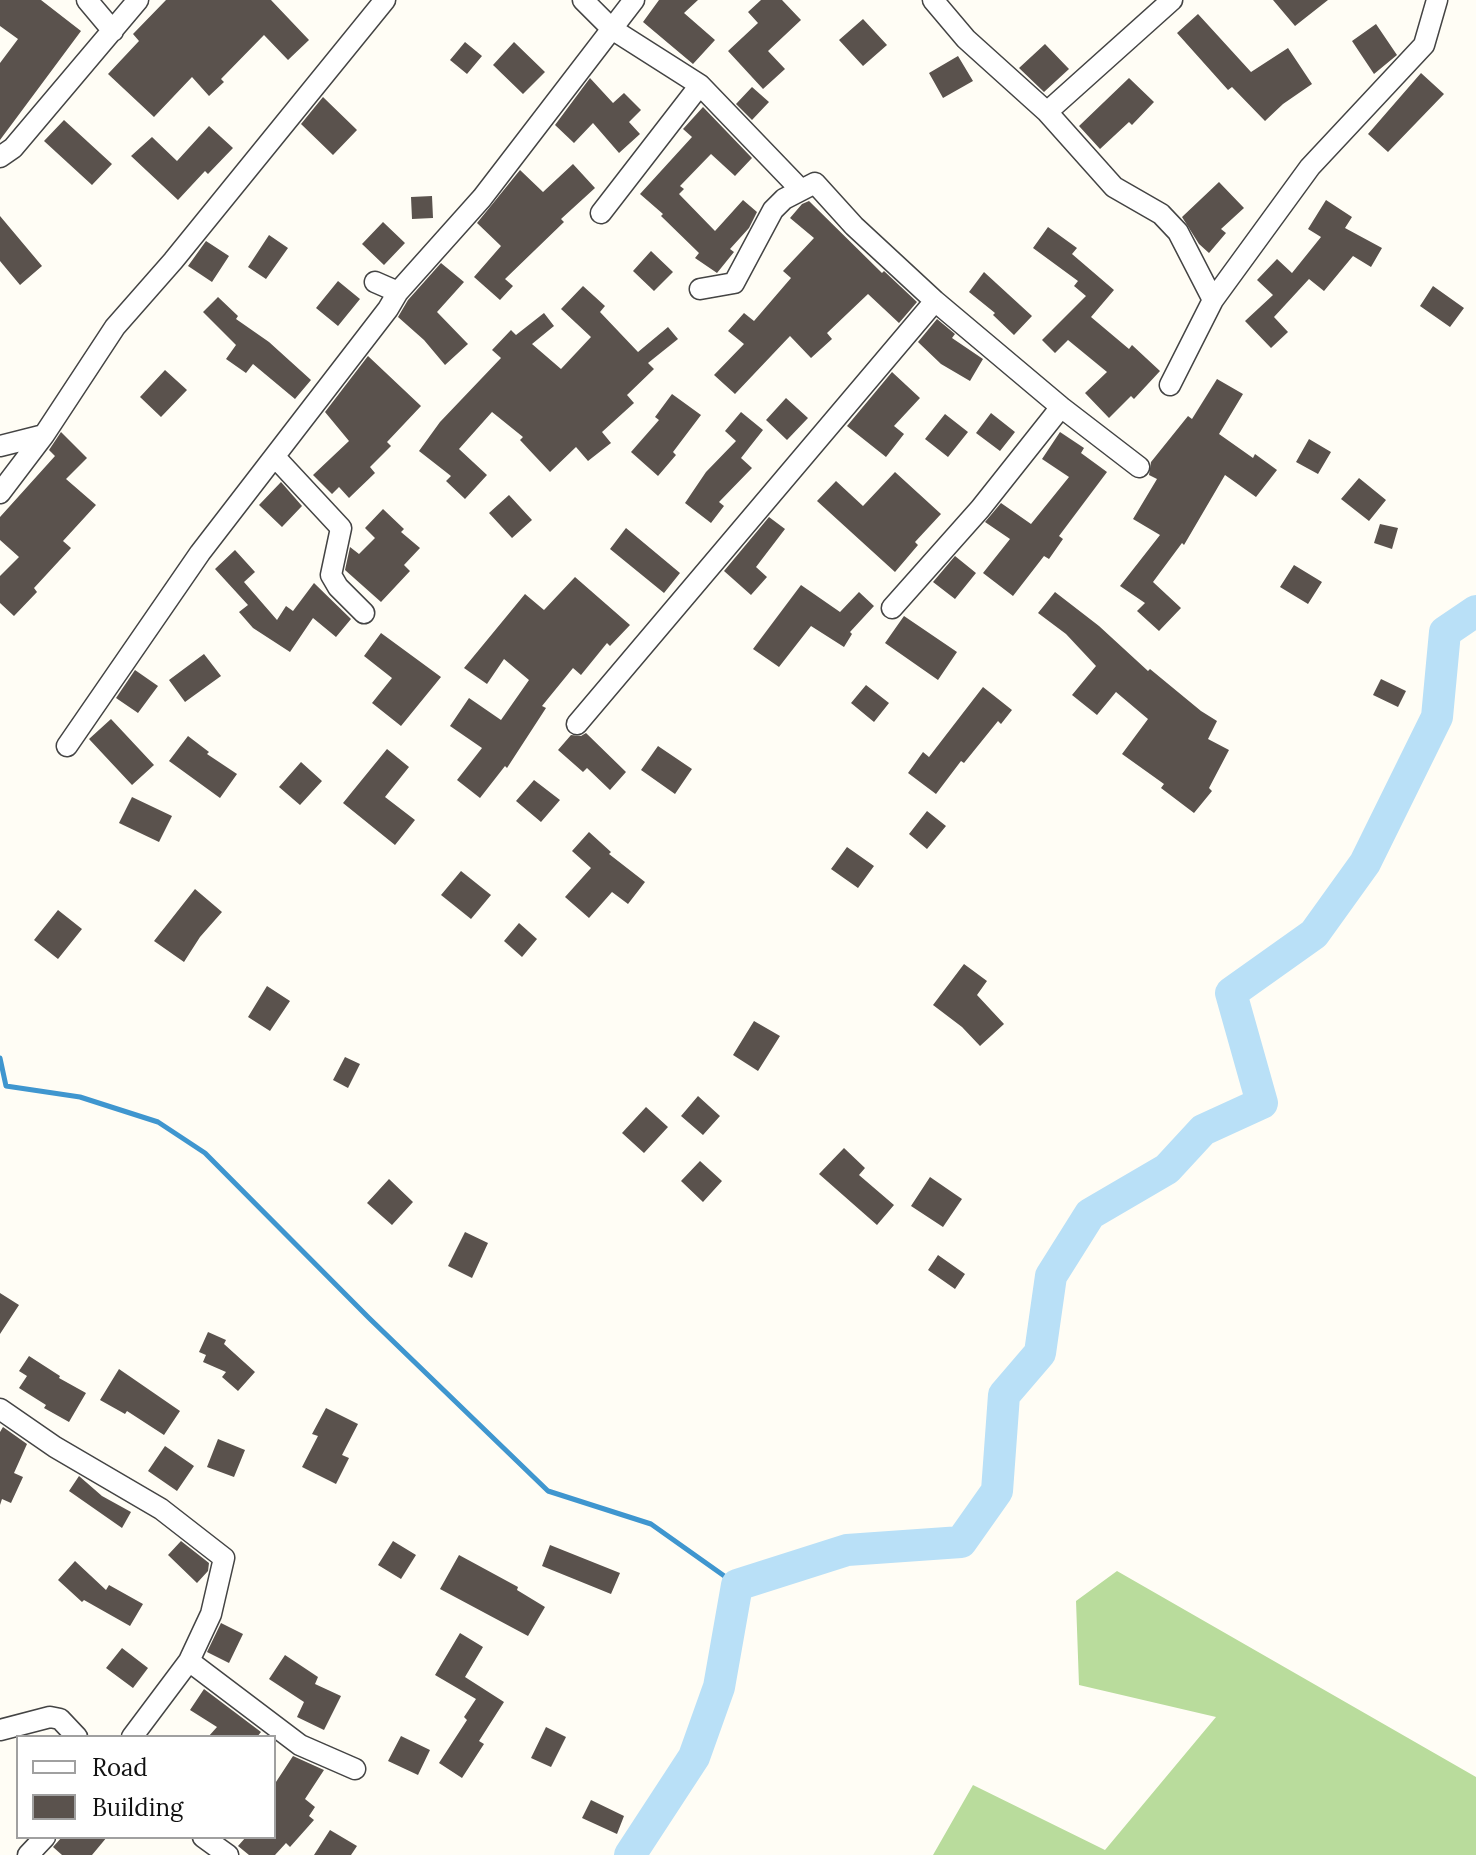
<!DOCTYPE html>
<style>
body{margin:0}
#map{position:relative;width:1476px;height:1855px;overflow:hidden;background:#fffdf5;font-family:Lora,serif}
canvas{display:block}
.legend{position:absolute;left:16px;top:1735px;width:260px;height:104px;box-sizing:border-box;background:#fff;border:2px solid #a0a0a0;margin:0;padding:10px 14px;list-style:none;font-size:24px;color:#111}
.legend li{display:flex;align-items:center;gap:16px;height:40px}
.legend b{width:40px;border:2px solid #a0a0a0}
</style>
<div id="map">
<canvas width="1476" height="1855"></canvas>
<ul class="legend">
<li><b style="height:10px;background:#fff"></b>Road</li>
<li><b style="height:22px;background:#5a524d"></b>Building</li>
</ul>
</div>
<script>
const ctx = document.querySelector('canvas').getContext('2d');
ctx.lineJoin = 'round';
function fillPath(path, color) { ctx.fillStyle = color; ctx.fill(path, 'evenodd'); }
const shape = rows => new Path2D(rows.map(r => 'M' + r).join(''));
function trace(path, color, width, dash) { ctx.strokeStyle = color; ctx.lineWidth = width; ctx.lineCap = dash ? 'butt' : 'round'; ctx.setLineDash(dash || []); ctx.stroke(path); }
fillPath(shape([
 [1117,1571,1476,1777,1476,1855,933,1855,973,1785,1105,1850,1216,1717,1079,1685,1076,1601]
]), '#b9dc9c');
trace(shape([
 [0,1058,6,1086,80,1097,158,1122,205,1153,369,1318,548,1491,651,1524,737,1585]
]), '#3f96cf', 5);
trace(shape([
 [630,1855,694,1757,719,1687,737,1585,847,1550,961,1542,997,1491,1004,1395,1040,1353,1051,1276,1090,1214,1167,1169,1203,1130,1262,1103,1231,993,1314,934,1365,863,1437,717,1445,632,1476,611]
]), '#b9e0f7', 32);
fillPath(shape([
 [0,0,41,0,81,31,0,140,0,63,18,39,0,26],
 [166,0,271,0,309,40,288,60,264,35,221,79,224,82,209,96,192,77,154,117,108,74,139,41,133,34],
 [659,0,698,0,684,13,715,40,693,64,643,22],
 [761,0,782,0,801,20,768,51,785,69,763,89,728,51,758,23,748,12],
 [1273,0,1328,0,1295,26],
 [1198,14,1251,72,1288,48,1312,84,1283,104,1265,121,1232,87,1228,90,1177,33],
 [863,19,887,45,863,66,839,40],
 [1376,24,1397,55,1374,74,1352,41],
 [465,42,482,56,467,74,450,60],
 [514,42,545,72,523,94,493,65],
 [1045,44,1069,69,1044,92,1019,68],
 [958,56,973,81,943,98,929,73],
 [1421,73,1444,94,1388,152,1368,134],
 [590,78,613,103,624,93,641,110,629,122,640,134,619,153,593,123,574,143,555,125],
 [1129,78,1154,102,1132,125,1129,122,1100,149,1079,126],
 [752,87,769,102,752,120,736,104],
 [323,97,357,130,333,155,301,124],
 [703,107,752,158,735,176,711,154,680,186,684,189,679,194,715,231,743,200,757,212,749,228,730,249,734,252,717,273,695,258,699,253,661,216,663,214,640,194,692,137,683,129],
 [64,120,112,164,92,185,44,141],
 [209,126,233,148,208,174,205,171,178,200,131,156,152,137,177,161],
 [573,164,595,188,561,219,564,222,505,279,513,286,500,300,474,277,501,246,477,223,520,170,543,192],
 [1219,182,1244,208,1221,229,1226,233,1209,253,1199,244,1182,217],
 [432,196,433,218,412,219,411,197],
 [1326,200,1352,217,1345,228,1382,248,1371,267,1353,256,1324,291,1309,279,1274,317,1288,332,1271,348,1245,321,1273,295,1257,280,1277,259,1292,273,1321,237,1308,229],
 [809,201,882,273,884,271,917,302,899,323,868,294,827,333,832,339,811,358,790,336,735,394,714,375,744,344,728,331,744,313,754,321,791,278,783,271,814,238,790,218,802,204],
 [0,216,42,266,20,285,0,261],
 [383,222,405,243,384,265,362,244],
 [1048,227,1077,248,1072,254,1114,290,1091,317,1129,349,1132,345,1160,371,1134,399,1131,396,1109,418,1085,393,1107,372,1068,340,1055,353,1042,340,1086,296,1074,286,1078,281,1033,248],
 [269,235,288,248,266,279,248,267],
 [206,241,229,256,212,282,188,266],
 [651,251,673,272,654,291,633,271],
 [441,263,464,282,437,312,468,344,445,365,424,340,398,317,408,300],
 [984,272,1032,316,1014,335,993,315,995,313,969,292],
 [338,281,360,299,338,326,316,308],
 [583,286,605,306,600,312,638,352,668,327,678,339,648,363,654,369,627,395,634,403,602,432,611,443,588,461,576,447,550,472,520,440,523,437,492,412,459,449,487,475,465,499,446,481,451,476,419,451,440,422,501,358,492,350,511,330,516,335,544,313,554,326,532,344,561,369,591,337,561,309],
 [1433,286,1464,308,1450,327,1420,306],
 [218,297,238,316,236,319,269,342,311,380,295,399,253,364,246,373,226,359,236,345,203,312],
 [937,319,955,334,952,338,983,359,970,381,941,364,918,342],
 [368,356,421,406,387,442,391,446,370,467,375,473,349,498,339,487,332,494,313,475,349,441,325,412],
 [165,370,187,390,161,417,140,397],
 [892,372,920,398,894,426,904,434,886,457,847,426],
 [1217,379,1243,394,1219,434,1253,458,1255,454,1277,470,1256,497,1225,475,1184,545,1182,543,1153,582,1181,608,1159,631,1137,611,1145,603,1120,586,1160,535,1133,519,1157,479,1149,475,1151,462,1188,416,1192,419],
 [672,394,701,415,673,452,676,455,658,476,631,452,659,420,655,417],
 [786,398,808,418,787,440,766,420],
 [741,412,763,430,741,458,752,468,719,502,724,506,711,523,685,503,706,472,736,441,725,431],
 [991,413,1015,432,1000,451,976,433],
 [945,414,968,432,948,457,925,439],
 [61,432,87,458,66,479,96,505,63,541,71,548,34,588,37,592,14,616,0,603,0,576,19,557,0,540,0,517,55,456,49,450],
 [1060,432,1084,448,1081,453,1107,472,1059,536,1063,539,1049,559,1044,556,1013,596,983,573,1010,539,985,522,1001,503,1031,524,1069,477,1042,459],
 [1309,439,1331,452,1318,474,1296,462],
 [895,472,941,514,915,542,918,545,895,572,817,501,836,481,863,506],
 [1359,478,1386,500,1369,521,1341,499],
 [281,482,302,506,282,527,259,505],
 [509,495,532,520,512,538,489,513],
 [383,509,404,529,401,532,420,548,404,565,410,571,381,602,345,570,350,547,359,554,375,538,365,528],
 [769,517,785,529,756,567,767,577,751,595,724,571],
 [1380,524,1398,528,1392,549,1374,543],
 [626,528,680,573,664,593,610,549],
 [235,550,255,572,244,582,277,620,286,606,293,611,314,583,351,619,336,637,313,618,290,652,253,628,239,612,248,605,215,569],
 [955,556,976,573,955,599,933,582],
 [1294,565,1322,582,1308,604,1280,587],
 [575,577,630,625,610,646,607,643,581,675,573,668,542,706,546,708,507,768,505,766,480,798,457,780,482,748,450,726,469,698,501,720,529,680,504,659,487,684,464,668,525,594,544,610],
 [801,585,840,612,859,592,874,606,850,632,852,634,844,647,811,626,779,667,753,649],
 [1055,592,1099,626,1148,671,1150,669,1201,711,1217,721,1208,739,1229,750,1209,788,1212,791,1194,813,1161,788,1164,784,1122,754,1148,719,1116,692,1097,715,1072,695,1096,666,1066,634,1038,613],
 [904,616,957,652,938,680,885,643],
 [381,633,441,677,401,726,372,703,392,678,364,656],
 [204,654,221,676,185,702,169,680],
 [135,670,158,686,138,713,116,698],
 [1381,679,1406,691,1398,707,1373,695],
 [866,685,889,703,874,722,851,703],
 [983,687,1012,710,1001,724,998,721,964,763,961,761,936,794,908,773,923,752,929,757],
 [111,719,154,765,132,785,89,739],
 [586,733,626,772,610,790,587,768,583,772,558,750,571,735,581,736],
 [188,736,209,752,207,754,237,774,220,798,169,761],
 [658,746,692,769,675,794,641,770],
 [387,749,409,767,385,797,415,820,395,845,343,803],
 [301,762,322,781,300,805,279,787],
 [534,780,560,800,541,822,516,801],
 [132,797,172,816,159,842,119,823],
 [927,811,946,826,927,849,909,834],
 [589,832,611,852,609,854,645,882,628,904,612,892,589,918,565,897,591,868,572,851],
 [847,847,874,866,858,888,831,869],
 [461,871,491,895,471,919,441,895],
 [195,889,222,912,200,937,184,962,154,941],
 [58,910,82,929,58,959,34,940],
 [519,923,537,939,522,957,504,941],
 [964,964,987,981,977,995,1004,1024,980,1046,962,1027,933,1005],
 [267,986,290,1001,270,1031,248,1017],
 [754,1021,780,1036,758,1071,733,1055],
 [345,1057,360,1064,348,1088,333,1080],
 [698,1096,720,1116,703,1135,681,1116],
 [646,1107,668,1127,644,1153,622,1133],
 [844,1148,865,1168,859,1175,894,1205,877,1225,819,1174],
 [700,1161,722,1181,703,1202,681,1181],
 [930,1177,962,1199,943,1227,911,1206],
 [389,1179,413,1202,392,1225,367,1203],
 [465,1232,488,1243,472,1278,448,1266],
 [938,1255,965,1274,955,1289,928,1270],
 [0,1293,19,1305,0,1334],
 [208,1332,226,1340,224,1344,255,1372,238,1391,222,1377,226,1372,203,1362,206,1355,199,1352],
 [29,1356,60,1376,59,1378,86,1393,69,1422,44,1408,46,1405,19,1388,27,1376,19,1371],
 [119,1369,180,1411,164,1435,127,1411,125,1414,100,1400],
 [326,1408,358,1424,342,1455,349,1458,336,1484,302,1467,318,1436,312,1434],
 [3,1427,27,1444,14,1473,23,1477,11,1503,2,1499,0,1505,0,1432],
 [218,1439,245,1450,234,1477,207,1467],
 [165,1446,194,1466,177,1491,148,1471],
 [79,1476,102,1496,131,1512,122,1528,69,1491],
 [181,1541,209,1563,208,1571,197,1583,168,1555],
 [393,1541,416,1555,401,1579,378,1565],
 [550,1545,620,1573,611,1594,542,1566],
 [459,1555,518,1587,517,1590,545,1607,528,1636,440,1589],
 [75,1561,106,1590,109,1585,143,1604,130,1626,84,1600,82,1602,58,1580],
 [221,1623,243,1634,229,1663,207,1652],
 [460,1633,483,1647,465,1677,504,1702,479,1741,484,1744,462,1778,439,1763,467,1720,464,1717,476,1699,435,1675],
 [122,1648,148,1668,133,1688,106,1668],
 [285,1655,318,1677,315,1684,341,1696,324,1730,297,1717,304,1702,269,1679],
 [204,1689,261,1732,257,1737,208,1737,217,1727,190,1710],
 [546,1727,566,1737,551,1767,531,1758],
 [401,1736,430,1750,418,1775,388,1761],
 [293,1756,324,1770,305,1799,315,1807,309,1816,314,1820,290,1847,286,1843,275,1855,249,1855,238,1846,246,1837,274,1837,274,1785],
 [591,1800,624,1816,617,1834,582,1818],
 [330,1830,357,1846,351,1855,314,1855],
 [62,1837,107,1837,92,1855,62,1855,53,1847]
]), '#5a524d');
const minor = shape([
 [87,0,113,31],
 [583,0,612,29,700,85,801,190],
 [933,0,966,39,1047,112,1114,187,1161,214,1178,232,1213,300],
 [1047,112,1172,0],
 [0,157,13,148,138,0],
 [601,213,700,85],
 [375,282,398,292],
 [700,289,734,283,773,210,784,199,815,183,854,226,935,301,1061,407,1139,467],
 [1170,385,1213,300,1310,167,1424,45,1437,0],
 [0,446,44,435],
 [275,457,341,528,331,575,338,587,364,613],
 [0,493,44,435,115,327,173,261,385,0],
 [892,608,980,509,1061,407],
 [577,724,935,301],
 [67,746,200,553,388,309,398,292,482,198,634,0],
 [0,1409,55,1447,161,1509,224,1558,211,1614,189,1661,132,1737],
 [189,1661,300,1745,355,1769],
 [0,1730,50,1717,60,1719,77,1737],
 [203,1837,228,1855],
 [28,1855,45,1837]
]);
trace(minor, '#444', 23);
trace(minor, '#fff', 20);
</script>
